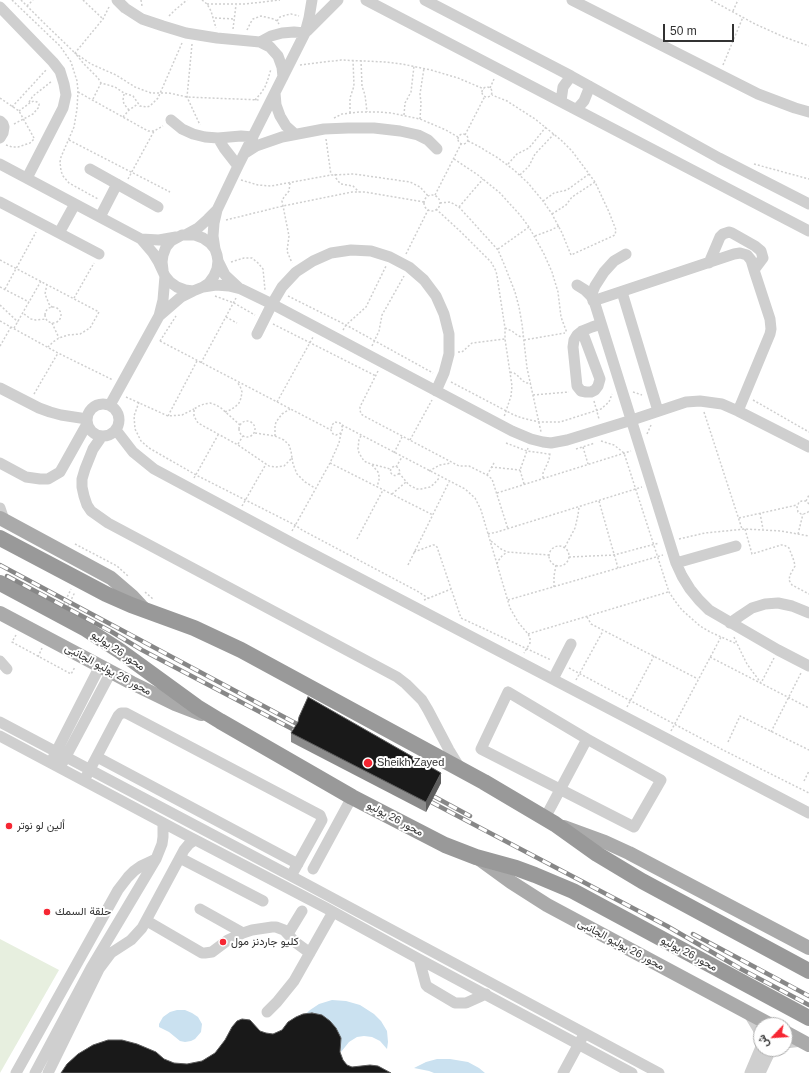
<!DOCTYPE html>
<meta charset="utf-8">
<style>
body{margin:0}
#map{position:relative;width:809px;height:1073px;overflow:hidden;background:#fff;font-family:Helvetica,Vazirmatn,sans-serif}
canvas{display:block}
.north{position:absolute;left:753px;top:1017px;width:40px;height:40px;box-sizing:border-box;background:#fff;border:1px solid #adadad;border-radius:50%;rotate:245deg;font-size:11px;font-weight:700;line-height:16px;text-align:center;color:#323232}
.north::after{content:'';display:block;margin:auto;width:14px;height:18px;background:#f62632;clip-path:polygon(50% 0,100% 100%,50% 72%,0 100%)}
.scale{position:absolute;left:663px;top:24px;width:71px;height:18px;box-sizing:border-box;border:2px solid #323232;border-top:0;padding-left:5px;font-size:12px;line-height:14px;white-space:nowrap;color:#323232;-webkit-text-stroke:3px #fff;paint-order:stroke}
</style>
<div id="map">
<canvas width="809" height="1073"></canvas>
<div class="north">ش</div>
<div class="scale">50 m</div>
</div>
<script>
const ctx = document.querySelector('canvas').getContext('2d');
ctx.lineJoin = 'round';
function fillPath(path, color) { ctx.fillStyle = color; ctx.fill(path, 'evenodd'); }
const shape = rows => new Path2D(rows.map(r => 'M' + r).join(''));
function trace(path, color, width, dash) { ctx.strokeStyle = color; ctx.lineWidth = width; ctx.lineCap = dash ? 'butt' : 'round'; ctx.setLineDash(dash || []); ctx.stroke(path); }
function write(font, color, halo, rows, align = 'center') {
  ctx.font = font + ' Helvetica,Vazirmatn,sans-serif'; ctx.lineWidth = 4; ctx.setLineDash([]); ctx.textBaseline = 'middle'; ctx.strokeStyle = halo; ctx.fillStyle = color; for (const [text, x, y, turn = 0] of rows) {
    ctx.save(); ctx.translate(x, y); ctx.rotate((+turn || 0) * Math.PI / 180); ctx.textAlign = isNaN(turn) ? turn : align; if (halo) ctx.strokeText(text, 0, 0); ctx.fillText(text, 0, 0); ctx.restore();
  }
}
fillPath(shape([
 [0,939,59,970,0,1073]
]), '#e7efdf');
fillPath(shape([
 [332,1000,346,1001,360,1005,374,1014,381,1021,387,1031,388,1042,387,1049,380,1041,372,1037,364,1036,357,1037,349,1042,341,1052,341,1048,302,1017,310,1010,319,1004],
 [177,1010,185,1010,192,1013,198,1017,202,1024,201,1032,195,1039,191,1041,185,1042,180,1041,169,1032,159,1027,159,1024,163,1017,170,1012],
 [437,1059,450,1059,468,1062,479,1068,485,1073,434,1073,429,1071,414,1068,426,1062]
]), '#cae1f0');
trace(shape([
 [12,0,60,46,71,62,77,81,78,91,77,109,74,127,61,157,60,162,61,171,63,176,69,183,98,199],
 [21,0,44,23,75,53,91,64,116,75,135,87,151,93,169,93,187,97,260,100],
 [83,0,102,18],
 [141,0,142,6],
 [202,0,207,4,211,11,216,28],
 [711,0,755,24,784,37,809,46],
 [207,4,245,4,280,0],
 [27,6,33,0],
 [109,7,103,19,75,53,84,64,98,78,101,83,115,87,124,93,133,96,140,106,147,107,150,106,158,98,182,43],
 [733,11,738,0],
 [169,16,175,10,187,0],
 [215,18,235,19],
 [277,21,280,17,286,15,291,14,299,16],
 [233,29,236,5],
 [247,30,251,22,253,19,261,16,274,19,277,21,279,24],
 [192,44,187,97,200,125],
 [361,60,362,86,365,95,367,112],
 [300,65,341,60,386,62,402,64,431,70,458,78,484,89],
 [723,65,743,17],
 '482 92a5 5 0 1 1 10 0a5 5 0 1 1-10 0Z',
 [490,88,494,79],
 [78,92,148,131,154,131,163,126],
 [124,94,123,100,124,104,129,110],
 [0,98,19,111,34,138],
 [93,99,101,83],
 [255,100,261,93,265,87,268,79,271,69],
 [29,102,33,96,52,81],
 [12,107,46,70],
 [350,113,350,98,354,86,353,60],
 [404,115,405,103,411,92,414,66],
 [123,117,129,110,138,104],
 [334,118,342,114,359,112,379,112,391,113,420,119,446,130,458,137],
 [420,119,421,103,420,94,424,68],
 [14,124,33,114,39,107,39,104,37,102,34,101,31,102,19,111],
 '458 139a5 5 0 1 1 10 0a5 5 0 1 1-10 0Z',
 [465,135,485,96],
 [326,139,331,175],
 [69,140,170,192],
 [468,141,478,146,498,158,514,170,528,183,543,201,552,214,562,233,571,255,615,235,616,230,609,212,595,182,572,151,561,140,535,119,507,101,492,95],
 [6,145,12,147,18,147,30,143,34,139],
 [454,159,478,175,500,193,520,215,529,227,544,254,552,272,558,292,561,317,567,333],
 [508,164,517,154,529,148,546,127],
 [754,164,809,179],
 [335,174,336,178,338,181,341,184,353,186,359,192],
 [520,175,529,166,535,154,554,134],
 [128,179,154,131],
 [241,180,258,185,271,186,331,175,354,174,410,182,420,187,428,196],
 [290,183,289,191,284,197,282,201,289,236,287,251,292,263],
 [435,195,461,144],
 '424 203a8 8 0 1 1 16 0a8 8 0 1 1-16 0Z',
 [543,201,554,193,567,190,589,174],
 [440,203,450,202,459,207,498,250,504,264,515,292,519,307,522,324,527,368,541,432],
 [459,207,483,179],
 [436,209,461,232,491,262,496,271,497,276,505,328,505,339,512,386,511,396,504,417],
 [552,214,566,205,572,197,595,182],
 [226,220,283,206,352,192,365,192,424,202],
 [535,236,551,230,559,226],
 [498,249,529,227],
 [406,254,428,210],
 [0,260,99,312,90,328,80,334,68,335,59,338,53,342,48,347],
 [231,262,244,258,252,258,258,263,263,269,265,290],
 [47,284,45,294,49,304,53,308],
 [0,287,29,302],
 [5,289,36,232],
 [215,296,234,303,255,315],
 [288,296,346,325,433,373],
 [74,298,94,263],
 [0,305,18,322],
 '45 315a8 8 0 1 1 16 0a8 8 0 1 1-16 0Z',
 [24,314,31,319,36,320,46,319],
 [226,317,237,323],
 [0,321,58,353,113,380],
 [52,323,59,338],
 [273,324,376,376],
 [14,328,41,281],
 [505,328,512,331,517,335,521,337,524,336],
 [343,330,346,325,366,307,386,266],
 [524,340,565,333],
 [160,341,176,316],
 [160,341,331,430,333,434,336,435,341,433,343,428,340,423,335,422,332,425,331,430],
 [0,346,11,327],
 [372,346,379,331,382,315,404,276],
 [458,352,462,352,472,343,505,339],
 [201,363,236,298],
 [378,371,360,407,360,410,361,414,364,416,459,466,469,466,487,475,492,479,508,529],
 [510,372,514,373,517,375,523,381,526,383,531,383],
 [451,382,514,415,522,418,539,422,560,422,601,409,609,402,612,394],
 [633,392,642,395],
 [34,394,58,353],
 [533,395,569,392],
 [126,397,168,416,182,415,194,409],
 [753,400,809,432],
 [594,401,599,419],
 [139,402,134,416,135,429,141,441,149,448,196,475,295,525,302,530,417,591,428,598],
 [277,402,313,337],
 [225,412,230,410,235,407,239,403,241,398,242,392,240,386,237,382],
 [704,412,742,529],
 [168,416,197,361],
 '239 429a8 8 0 1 1 16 0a8 8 0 1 1-16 0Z',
 [240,425,221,408,216,405,210,403,204,404,199,406,194,409,194,416,198,423,238,445,269,466,276,467,284,466,292,458,291,451,289,445,284,440,275,436,255,433],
 [342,425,465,489,475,498,481,510,510,608,518,622,528,634,530,638,530,643,524,653],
 [647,434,651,425],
 [275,436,275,426,276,422,282,414,290,409],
 [361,436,359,439,358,449,359,453,364,461,368,463,390,469],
 [410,440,432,400],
 [601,441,614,445,624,453,669,592,675,601,682,610,700,626,710,632,737,644],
 [506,443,527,451,549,454],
 [238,444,243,436],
 [583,447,588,464],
 [576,449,595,443],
 [394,453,402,437],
 [292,458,293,464,297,474,305,482,315,488],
 [330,463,433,515],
 [372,465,378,472,379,476,379,480,377,487],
 '390.5 471a4.5 4.5 0 1 1 9 0a4.5 4.5 0 1 1-9 0Z',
 [396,467,402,457],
 [491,467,520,470],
 [429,471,440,465,451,463],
 [399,473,409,485,417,489,421,489,430,487,434,484,440,477],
 [487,475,494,463],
 [194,478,218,435],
 [543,478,543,473,549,460,550,453],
 [524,484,520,470,528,448],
 [497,493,631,451],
 [392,494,406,482],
 [599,501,618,568],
 [806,501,809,495],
 [809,504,806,501,802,501,799,502,797,507,798,512,801,514,803,514,807,513,809,511],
 [242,506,266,464],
 [760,513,763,529],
 [739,518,797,505],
 [745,529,752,554,781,545,784,545,789,548,794,561,795,566,790,575,789,580,792,585,809,594],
 [292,531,330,463,339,443,341,433],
 [488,534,497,532,642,487],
 [798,534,803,514],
 [357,539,383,490],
 [679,539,705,533,745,529,781,531,809,536],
 [491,541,501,549,507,552,549,555],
 [75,544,117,566,128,576],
 '549 556a10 10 0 1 1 20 0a10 10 0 1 1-20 0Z',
 [565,547,575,528,578,515,579,507],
 [414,552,433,545,435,545,437,547,461,618],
 [569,557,614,555,659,543],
 [497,564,498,561,502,556,507,552],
 [408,565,449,482],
 [554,587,554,576,556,565],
 [145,592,153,599],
 [424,600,451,589],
 [508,600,663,555],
 [64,604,71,589],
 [68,606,75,592],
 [587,617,591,624,595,626,698,679],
 [461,618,551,660],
 [528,634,668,592],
 [16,635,12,642,71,674,75,667],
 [734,637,742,654,747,664,761,683,774,658],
 [38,657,42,648],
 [710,657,809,708],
 [569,668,723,750,809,793],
 [576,680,603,631],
 [627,707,654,656],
 [671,731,721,637],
 [771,732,801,673],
 [728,742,740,716,809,750],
 [804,781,809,771]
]), '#cfcfcf', 1.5, [2, 2]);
trace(shape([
 [117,0,125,8,142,19,163,26,186,33,217,38,260,42,270,47,278,56,282,67,283,77],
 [366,0,809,231],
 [425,0,571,76,719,158,809,204],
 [572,0,758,94,795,108,809,112],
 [0,7,53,62,60,71,64,84,66,95,63,108,27,178],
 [307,31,338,0],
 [260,42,271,36,282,33,294,32,305,33],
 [275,93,276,105,280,116,286,126,295,134],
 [561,101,563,87,571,76],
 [577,109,584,101,588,91,589,86],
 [171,120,182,129,193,134,205,137,218,138,241,136,253,137],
 [0,121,3,124,4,127,3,133,0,138],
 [218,138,224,148,238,166],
 [245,153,256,146,282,137,324,129,348,128,374,128,400,131,418,135,428,140,437,149],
 [0,164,141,239,153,253,158,261,165,276,170,282,177,287,185,290,193,291,203,287,209,283,214,276,217,269,218,261,217,255,215,249,210,243,203,238,195,235,182,235,171,241,166,247,163,255,162,262,163,270],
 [90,169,158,207],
 [0,202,99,254],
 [100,217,117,184],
 [59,233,75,204],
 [187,234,198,228,208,219,217,210],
 [141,239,159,240,176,237],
 [215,249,213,236,214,223,217,210,238,166,305,33,309,18,312,0],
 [218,261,225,275,239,288],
 [709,263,720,237,723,234,729,232,732,233,755,246,761,251,763,258,754,270],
 [577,285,585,290,591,296,595,304,676,563,682,576,690,589,699,600,709,610,778,650,809,666],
 [203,287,216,285,229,286,241,289,272,304,512,431,531,439,543,442,551,443,567,440,632,420,686,402,700,401,722,404,738,411,809,447],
 [622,292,658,411],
 [591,296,595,286,604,272,614,261,626,254],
 [593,301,734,254,740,253,747,255,751,260,754,270,770,319,771,329,770,334,738,411],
 [159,316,181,297,193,291],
 [582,331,600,379,598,386,595,390,591,392,586,392,581,391,577,386,573,347,574,340,577,335,582,331,592,327,601,324],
 [257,334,272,304,282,287,296,272,313,261,331,253,351,250,371,251,390,257,409,267,424,280,436,296,444,314,449,334,449,354,444,373,436,391],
 [0,388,39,408,50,412,61,415,87,419],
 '87 420a16 16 0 1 1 32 0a16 16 0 1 1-32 0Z',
 [110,405,159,316,163,300,165,276],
 [116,430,133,452,154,469,294,544,809,813],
 [102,436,93,449,85,469,82,479,82,487,84,496,87,505,91,511,108,523,397,677,406,684,422,700,428,710,449,750,460,768],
 [0,463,26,477,40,479,48,479,60,472,64,465,78,440,87,424],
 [0,508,4,520],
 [676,563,736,546],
 [730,623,740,616,752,608,765,604,778,603,792,606,809,613],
 [0,661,7,669],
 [553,679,571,644],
 [508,692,587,739,661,780,634,827,481,749,508,692],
 [0,722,308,885,659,1073],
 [0,736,186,835,326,908,419,959,632,1073],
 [97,757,298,864],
 [53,758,100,666],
 [63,762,111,672],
 [87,775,118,716,121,713,126,713,320,815,322,820,291,876],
 [545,818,587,739],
 [180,858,263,901],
 [313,869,352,797],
 [200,909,243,933],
 [147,921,202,953,205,953,212,952,228,940,243,933,252,930,272,927,276,927,284,930,295,942,310,953],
 [288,934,302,911],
 [419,959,426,985,428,987,455,1003,466,1003,486,994],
 [267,1012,277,1002,294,981,333,912],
 [749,1014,758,1029,761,1036],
 [785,1043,802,1041],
 [16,1073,118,890,128,877,134,871,141,866,156,859],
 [35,1073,91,968,156,859,162,844,163,837,163,823],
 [48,1073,99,969,111,953,131,940,142,928,184,850,189,844,195,840],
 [563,1073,582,1038],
 [750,1073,761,1047],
 [760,1073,768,1056,772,1049]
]), '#cfcfcf', 11);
trace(shape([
 [0,518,111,578,132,596,145,610],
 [0,613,132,683,175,704,201,714],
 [564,827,605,842,629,853,809,948],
 [478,858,511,882,547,905,771,1025],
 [785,1032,809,1045]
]), '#aaa', 14);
trace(shape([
 [0,538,106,594,131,605,194,628,241,650,484,782,555,824,597,854,642,881,809,971],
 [0,583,86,629,120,651,197,707,220,721,352,797,445,845,476,857,516,868,535,875,573,891,809,1018]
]), '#999', 16);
const rail = shape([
 [0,565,299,725,299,726],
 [7,576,112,632,142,650,298,732],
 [433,796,470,816],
 [431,802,667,926,741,969,809,1005],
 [693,934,809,996]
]);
trace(rail, '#878787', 4.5);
trace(rail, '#fff', 3, [9]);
fillPath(shape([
 [291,733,441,783,426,812,291,742]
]), '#8c8c8c');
fillPath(shape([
 [441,773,441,783,426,812,426,802]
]), '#5e5e5e');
const building = shape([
 [308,697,441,773,426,802,291,733,298,722,299,717,308,697],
 [312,1013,322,1015,330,1021,336,1028,341,1038,340,1052,343,1060,347,1065,352,1067,370,1065,378,1066,391,1073,61,1073,67,1064,78,1054,93,1045,108,1040,122,1040,137,1044,156,1052,164,1059,174,1063,187,1064,202,1061,215,1053,225,1040,232,1027,237,1021,242,1019,250,1020,260,1031,266,1033,273,1034,282,1030,288,1022,296,1017,303,1014,312,1013]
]);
fillPath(building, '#191919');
trace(building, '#5e5e5e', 1);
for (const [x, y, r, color] of [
 [368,763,5,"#f62632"],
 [9,826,4,"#f62632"],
 [47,912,4,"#f62632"],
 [223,942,4,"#f62632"]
]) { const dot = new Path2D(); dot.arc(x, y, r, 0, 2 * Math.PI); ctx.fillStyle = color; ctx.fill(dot); trace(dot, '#fff', 1.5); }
write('11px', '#323232', '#fff', [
 ["محور 26 يوليو",118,651,34],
 ["محور 26 يوليو الجانبى",108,670,28],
 ["محور 26 يوليو",395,819,28],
 ["محور 26 يوليو الجانبى",621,945,28],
 ["محور 26 يوليو",689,954,28]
]);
write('11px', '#323232', '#fff', [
 ["Sheikh Zayed",377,763],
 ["ألين لو نوتر",17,826],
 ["حلقة السمك",55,912],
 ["كليو جاردنز مول",231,942]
], 'left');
</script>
